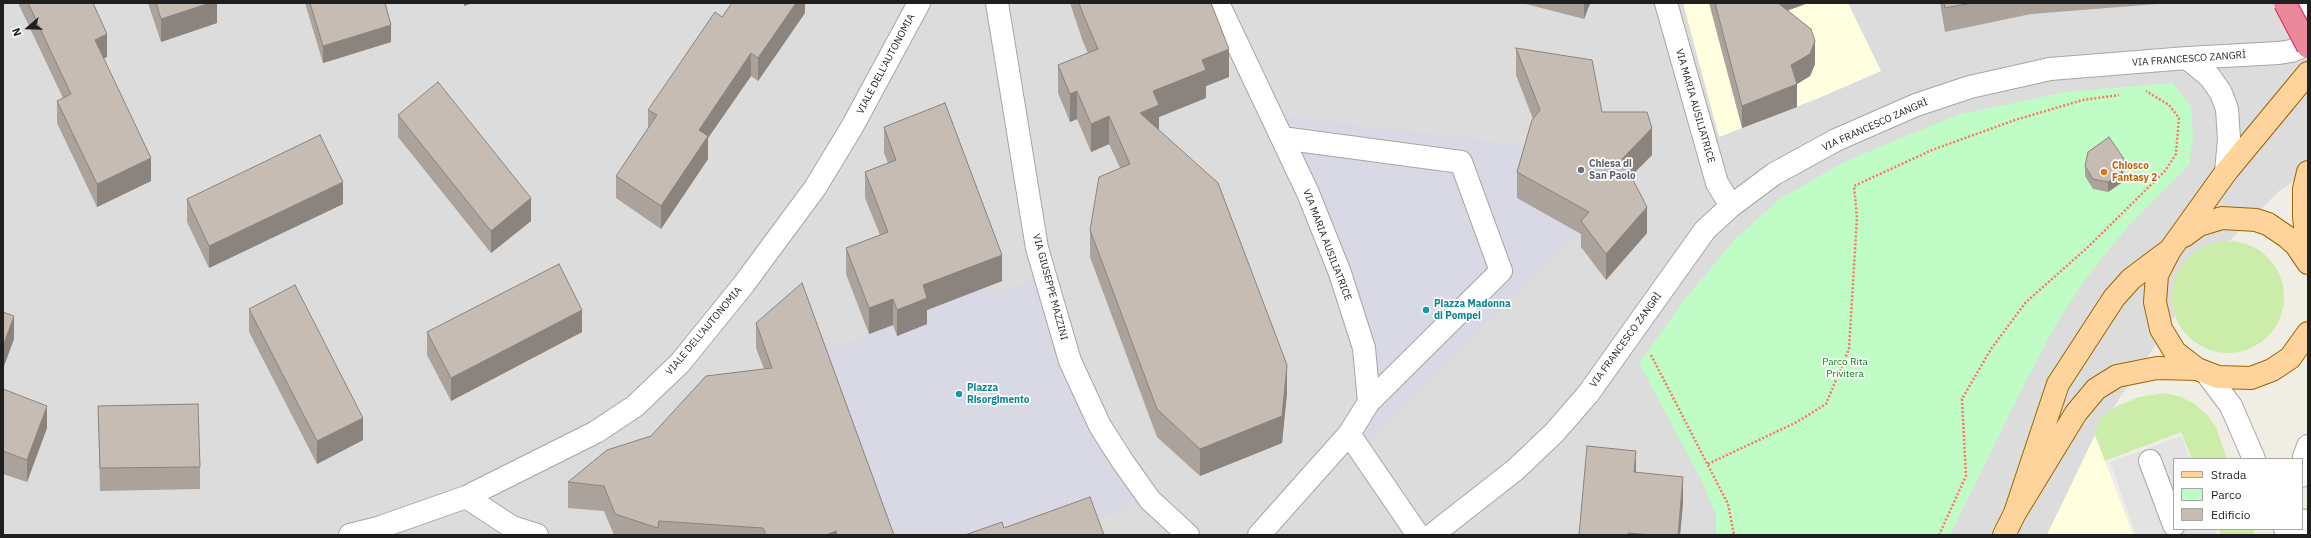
<!DOCTYPE html>
<meta charset="utf-8">
<style>
body{margin:0}
#map{position:relative;width:2311px;height:538px;overflow:hidden;background:#f0ede5;font-family:"IBM Plex Sans",sans-serif}
canvas{display:block}
.frame{position:absolute;inset:0;border:4px solid #1f1f1f;pointer-events:none}
.legend{position:absolute;left:2173px;top:458px;width:130px;height:72px;box-sizing:border-box;background:#fff;border:1px solid #a5a5a5;margin:0;padding:5px 7px;list-style:none;font-size:12px;color:#1f1f1f}
.legend li{display:flex;align-items:center;gap:8px;height:20px}
.legend b{width:20px;border:1px solid #a5a5a5}
.north{position:absolute;left:8px;top:8px;width:40px;height:40px;-webkit-text-stroke:3px #fff;paint-order:stroke;rotate:250deg;font-size:11px;font-weight:700;line-height:16px;text-align:center;color:#1f1f1f}
.north::after{content:'';display:block;margin:auto;width:14px;height:18px;background:#1f1f1f;clip-path:polygon(50% 0,100% 100%,50% 72%,0 100%)}
</style>
<div id="map">
<canvas width="2311" height="538"></canvas>
<div class="frame"></div>
<ul class="legend">
<li><b style="height:5px;background:#ffd39c"></b>Strada</li>
<li><b style="height:11px;background:#c0fcc5"></b>Parco</li>
<li><b style="height:11px;background:#c6bcb4"></b>Edificio</li>
</ul>
<div class="north">N</div>
</div>
<script>
const ctx = document.querySelector('canvas').getContext('2d');
ctx.lineJoin = 'round';
function fillPath(path, color) { ctx.fillStyle = color; ctx.fill(path, 'evenodd'); }
const shape = rows => new Path2D(rows.map(r => 'M' + r).join(''));
function trace(path, color, width, dash) { ctx.strokeStyle = color; ctx.lineWidth = width; ctx.lineCap = dash ? 'butt' : 'round'; ctx.setLineDash(dash || []); ctx.stroke(path); }
function write(font, color, halo, rows, align = 'center') {
  ctx.font = font + ' "IBM Plex Sans",sans-serif'; ctx.lineWidth = 3.5; ctx.setLineDash([]); ctx.textBaseline = 'middle'; ctx.strokeStyle = halo; ctx.fillStyle = color; for (const [text, x, y, turn = 0] of rows) {
    ctx.save(); ctx.translate(x, y); ctx.rotate((+turn || 0) * Math.PI / 180); ctx.textAlign = isNaN(turn) ? turn : align; if (halo) ctx.strokeText(text, 0, 0); ctx.fillText(text, 0, 0); ctx.restore();
  }
}
fillPath(shape([
 [3,3,2308,3,2308,172,2279,191,2233,237,2198,282,2113,408,2099,419,2095,436,2047,535,3,535]
]), '#dddcdc');
fillPath(shape([
 [1683,3,1848,3,1881,71,1819,98,1719,137],
 [2095,435,2133,535,2047,535]
]), '#ffffe0');
fillPath(shape([
 '2172 297a56 56 0 1 1 112 0a56 56 0 1 1-112 0Z',
 [2165,393,2181,397,2195,404,2208,416,2216,427,2227,459,2192,459,2181,432,2105,461,2095,435,2099,419,2113,408,2139,397],
 [2218,529,2253,529,2255,535,2221,535]
]), '#cbeda9');
fillPath(shape([
 [2172,83,2191,106,2193,138,2189,165,2129,225,2086,278,2055,326,2021,391,1950,535,1716,535,1716,515,1703,483,1639,363,1689,294,1735,239,1781,198,1846,161,1957,115,2066,92]
]), '#c0fcc5');
fillPath(shape([
 [2181,436,2190,459,2174,459,2174,529,2215,529,2217,535,2136,535,2110,462]
]), '#e3e3e3');
fillPath(shape([
 [1270,114,1532,146,1577,232,1360,451,1349,434,1369,402,1364,348],
 [1045,275,1070,361,1150,500,1054,535,884,535,818,352,893,325,896,336,920,304,950,301,993,285,996,293]
]), '#d9d9e6');
const minor = shape([
 [997,3,1037,248,1070,361,1100,426,1123,462,1150,500,1188,535],
 [1218,3,1308,193,1340,273,1364,348,1369,402,1349,434,1259,535],
 [1666,3,1717,183,1731,206],
 [2300,3,2308,6],
 [2187,58,2210,77,2221,93,2227,109,2229,139,2226,172],
 [1282,138,1461,162,1501,271,1369,402],
 [2207,374,2231,406,2254,459],
 [1349,434,1418,535],
 [2150,461,2174,525],
 [2302,476,2304,457,2308,446],
 [466,497,512,527,537,535],
 [2302,520,2306,535],
 [2285,529,2288,535],
 [350,535,378,528,466,497,596,432,635,406,680,363,744,284,815,188,852,127,919,3],
 [1432,535,1515,470,1554,433,1588,394,1705,230,1731,206,1774,174,1836,140,1916,105,1970,87,2050,69,2187,58,2279,53,2291,51,2308,44]
]);
const major = shape([
 [2308,73,2226,172,2170,250,2157,275,2155,302,2161,329,2175,352,2197,369,2218,377,2251,378,2272,370,2290,358,2308,333],
 [2308,172,2304,189,2304,217,2308,255],
 [2184,236,2199,225,2222,218,2256,220,2268,224,2287,237,2296,245,2308,263],
 [2015,513,2058,384,2114,298,2131,279,2167,252],
 [2004,535,2015,513,2076,413,2096,389,2117,376,2157,368,2197,369]
]);
trace(minor, '#a6a6a6', 24);
trace(major, '#9b6600', 24);
trace(shape([
 [1651,355,1728,504,1734,535],
 [1708,464,1797,422,1826,404,1849,349,1857,217,1854,186,1932,150,2015,120,2083,100,2119,95],
 [1939,535,1966,476,1962,399,1991,349,2026,302,2087,248,2165,171,2176,154,2179,118,2169,105,2146,91]
]), '#ff7668', 2.5, [2, 2]);
trace(minor, '#fff', 22);
trace(major, '#ffd39c', 22);
const highwayBridge = shape([
 [2285,3,2308,47]
]);
trace(highwayBridge, '#e41c62', 24, []);
trace(highwayBridge, '#eb899c', 22);
fillPath(shape([
 [18,3,93,3,107,57,103,58,151,181,97,207,57,123,57,101,63,98],
 [148,3,217,3,217,23,161,42],
 [305,3,385,3,391,42,323,63],
 [805,3,805,13,758,81,751,76,708,138,708,159,661,229,616,198,616,176,648,128,648,110,722,17],
 [1070,3,1211,3,1229,77,1206,86,1206,98,1159,117,1159,130,1287,393,1282,443,1200,476,1157,437,1090,257,1090,230,1120,168,1109,144,1091,152,1077,119,1070,122,1058,93,1058,65,1088,53,1083,42],
 [1522,3,1591,3,1589,6,1584,19],
 [1709,3,1808,3,1788,10,1815,64,1810,76,1797,84,1797,107,1742,128],
 [1940,3,2170,3,2031,14,1945,32],
 [1516,48,1602,112,1652,155,1631,176,1647,233,1606,280,1581,247,1581,234,1517,198,1517,172,1533,119,1516,75],
 [398,115,531,221,491,253,398,137],
 [884,127,1002,281,927,310,927,324,897,336,893,325,869,334,846,274,846,248,880,235,865,198,865,172,888,163,884,153],
 [2085,166,2124,168,2121,183,2108,192,2093,189,2085,176],
 [187,199,343,204,209,268,187,222],
 [249,309,363,440,317,464,249,332],
 [756,323,894,535,614,535,604,511,568,508,568,482,651,436,764,369,756,348],
 [427,332,582,332,451,401,427,355],
 [3,389,47,428,27,482,3,474],
 [98,406,200,467,200,489,100,491],
 [1636,472,1683,503,1680,535,1579,535]
]), '#aaa29b');
fillPath(shape([
 [210,3,217,3,217,23,161,42,161,19],
 [464,3,473,3,464,6],
 [796,3,805,3,805,13,758,81,758,58],
 [1584,3,1591,3,1589,6,1584,19],
 [1768,3,1808,3,1768,18],
 [391,25,391,42,323,63,323,46],
 [107,34,107,57,95,62,95,40],
 [1815,41,1815,64,1810,76,1797,84,1797,107,1742,128,1742,106,1791,65],
 [1229,49,1229,77,1206,86,1206,98,1159,117,1159,133,1140,113,1153,91,1202,60],
 [751,53,751,76,708,138,708,159,661,229,661,206,699,130],
 [1077,91,1077,119,1070,122,1070,94],
 [1109,116,1109,144,1091,152,1091,124],
 [1652,128,1652,155,1622,185,1622,159],
 [151,158,151,181,97,207,97,184],
 [2124,159,2124,168,2121,183,2108,192,2108,182],
 [343,182,343,204,209,268,209,246],
 [531,198,531,221,491,253,491,231],
 [1647,207,1647,233,1606,280,1606,254],
 [1002,255,1002,281,927,310,927,324,897,336,897,310,923,285],
 [893,299,893,325,869,334,869,308],
 [582,310,582,332,451,401,451,378],
 [14,316,14,339,3,369,3,346],
 [1287,365,1287,393,1282,443,1200,476,1200,449],
 [47,406,47,428,27,482,27,460],
 [363,418,363,440,317,464,317,441],
 [1636,451,1636,477,1634,472],
 [1683,477,1683,503,1680,535,1678,535],
 [836,531,836,535,826,535]
]), '#8b847e');
const building = shape([
 [28,3,93,3,107,34,95,40,151,158,97,184,57,101,71,94,28,3],
 [156,3,210,3,161,19,156,3],
 [310,3,385,3,391,25,323,46,310,3],
 [732,3,796,3,758,58,751,53,699,130,708,136,661,206,616,176,657,115,648,110,715,12,722,17,732,3],
 [1079,3,1211,3,1229,49,1202,60,1206,70,1153,91,1159,105,1140,113,1218,183,1287,365,1282,416,1200,449,1157,409,1090,230,1099,177,1130,164,1109,116,1091,124,1077,91,1070,94,1058,65,1098,49,1083,14,1079,3],
 [1715,3,1778,3,1811,29,1815,41,1810,54,1791,65,1797,84,1742,106,1715,3],
 [1944,3,1972,3,1945,8,1944,3],
 [1516,48,1592,60,1602,112,1647,112,1652,128,1622,159,1647,207,1606,254,1581,221,1589,212,1517,172,1532,120,1540,110,1516,48],
 [438,82,531,198,491,231,398,115,438,82],
 [945,103,1002,255,923,285,927,298,897,310,893,299,869,308,846,248,888,232,865,172,896,160,884,127,945,103],
 [320,135,343,182,209,246,187,199,320,135],
 [2109,137,2124,159,2121,174,2108,182,2093,179,2085,166,2088,152,2109,137],
 [559,264,582,310,451,378,427,332,559,264],
 [802,283,894,535,837,535,836,531,826,535,766,535,763,528,659,521,658,528,615,514,604,486,568,482,607,450,651,436,706,376,772,368,756,323,802,283],
 [295,285,363,418,317,441,249,309,295,285],
 [3,312,14,316,3,346,3,312],
 [3,389,47,406,27,460,3,451,3,389],
 [198,404,200,467,100,468,98,406,198,404],
 [1587,446,1636,451,1634,472,1683,477,1678,535,1651,535,1628,533,1628,535,1579,535,1587,446],
 [1090,497,1104,535,965,535,1002,522,1004,528,1090,497]
]);
fillPath(building, '#c6bcb4');
trace(building, '#8b847e', 1);
for (const [x, y, r, color] of [
 [1581,170,4,"#6b7280"],
 [2104,172,4,"#e8710a"],
 [1426,310,4,"#0f9aa8"],
 [959,394,4,"#0f9aa8"]
]) { const dot = new Path2D(); dot.arc(x, y, r, 0, 2 * Math.PI); ctx.fillStyle = color; ctx.fill(dot); trace(dot, '#fff', 1.5); }
write('10px', '#1f1f1f', '#fff', [
 ["VIA FRANCESCO ZANGRÌ",2189,59,-4],
 ["VIALE DELL'AUTONOMIA",886,64,-62],
 ["VIA MARIA AUSILIATRICE",1695,106,74],
 ["VIA FRANCESCO ZANGRÌ",1875,125,-24],
 ["VIA MARIA AUSILIATRICE",1327,245,69],
 ["VIA GIUSEPPE MAZZINI",1050,287,75],
 ["VIALE DELL'AUTONOMIA",704,331,-50],
 ["VIA FRANCESCO ZANGRÌ",1626,340,-54]
]);
write('bold 10px', '#5b616d', '#fff', [
 ["Chiesa di",1589,164],
 ["San Paolo",1589,176]
], 'left');
write('bold 10px', '#c56008', '#fff', [
 ["Chiosco",2112,166],
 ["Fantasy 2",2112,178]
], 'left');
write('bold 10px', '#0d838f', '#fff', [
 ["Piazza Madonna",1434,304],
 ["di Pompei",1434,316],
 ["Piazza",967,388],
 ["Risorgimento",967,400]
], 'left');
write('10px', '#068510', '#fff', [
 ["Parco Rita",1845,362],
 ["Privitera",1845,374]
]);
</script>
